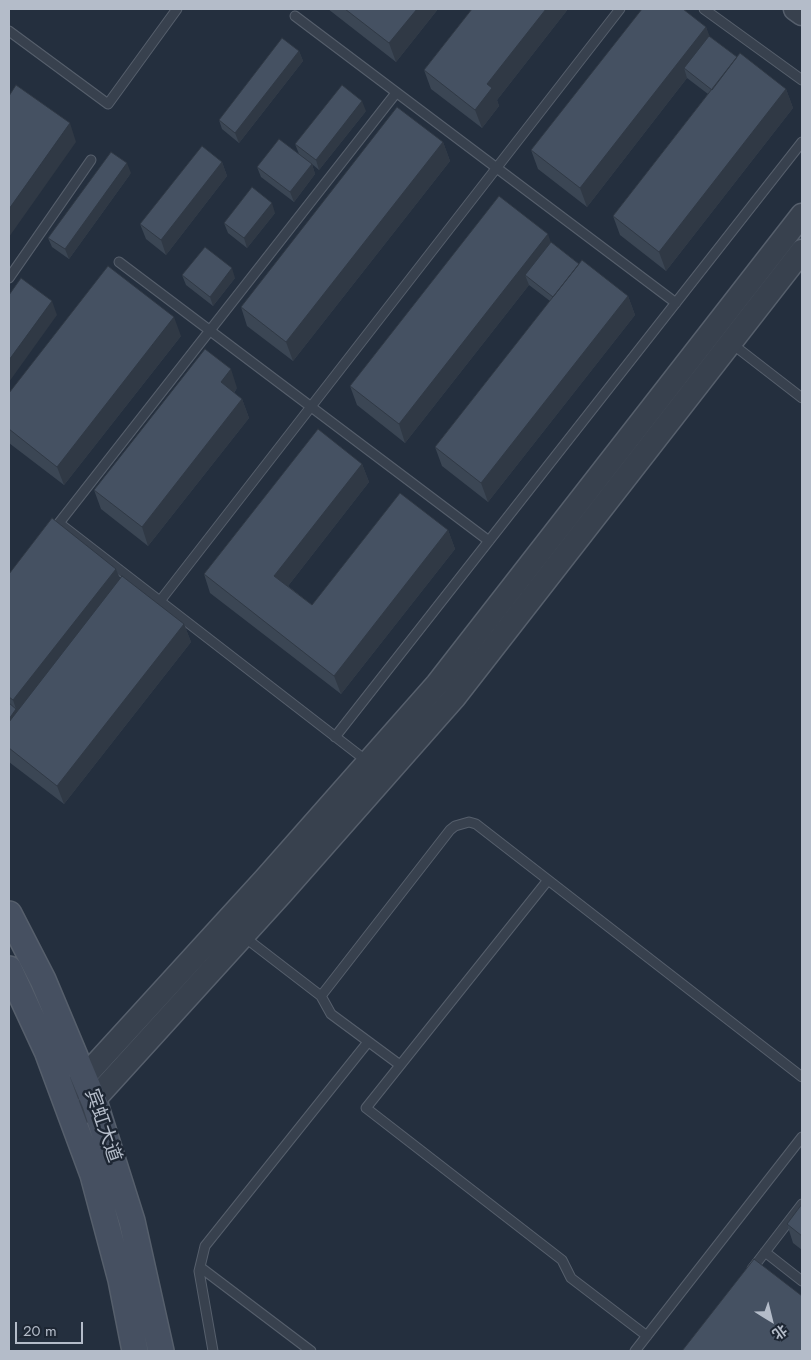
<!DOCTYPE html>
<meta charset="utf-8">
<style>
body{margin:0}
#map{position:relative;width:811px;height:1360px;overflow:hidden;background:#242f3e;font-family:Jost,"Noto Sans SC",sans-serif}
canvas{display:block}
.frame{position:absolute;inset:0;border:10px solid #b4bcc9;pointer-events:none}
.north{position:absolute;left:746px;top:1295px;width:50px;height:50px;-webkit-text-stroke:4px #1d2633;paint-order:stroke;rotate:144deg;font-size:14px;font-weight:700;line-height:20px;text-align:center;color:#b4bcc9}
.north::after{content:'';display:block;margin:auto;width:18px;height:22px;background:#b4bcc9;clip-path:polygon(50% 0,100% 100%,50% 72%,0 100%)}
.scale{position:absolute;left:15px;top:1322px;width:68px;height:22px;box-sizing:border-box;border:2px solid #b4bcc9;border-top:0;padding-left:6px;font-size:15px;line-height:18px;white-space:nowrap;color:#b4bcc9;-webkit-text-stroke:4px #1d2633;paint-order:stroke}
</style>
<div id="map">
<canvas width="811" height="1360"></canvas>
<div class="frame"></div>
<div class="north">北</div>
<div class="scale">20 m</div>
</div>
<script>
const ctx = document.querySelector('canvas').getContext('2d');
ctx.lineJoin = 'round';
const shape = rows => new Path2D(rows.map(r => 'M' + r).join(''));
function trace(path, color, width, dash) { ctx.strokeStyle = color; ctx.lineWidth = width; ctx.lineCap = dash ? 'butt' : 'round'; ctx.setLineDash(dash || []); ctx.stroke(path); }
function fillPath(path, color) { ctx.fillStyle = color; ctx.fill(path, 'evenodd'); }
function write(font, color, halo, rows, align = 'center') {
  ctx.font = font + ' Jost,"Noto Sans SC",sans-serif'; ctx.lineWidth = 5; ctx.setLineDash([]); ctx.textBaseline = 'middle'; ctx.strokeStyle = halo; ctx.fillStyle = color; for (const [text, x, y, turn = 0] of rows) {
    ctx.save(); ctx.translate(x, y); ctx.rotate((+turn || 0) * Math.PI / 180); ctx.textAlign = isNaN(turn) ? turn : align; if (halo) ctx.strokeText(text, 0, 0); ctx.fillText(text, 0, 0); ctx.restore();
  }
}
const service = shape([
 [704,9,802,80],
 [295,16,676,303],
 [9,31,108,104,177,9],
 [119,262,489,541],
 [9,278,91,160],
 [731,343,802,398],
 [160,601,620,9],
 [335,737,802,142],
 [368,762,59,523,396,93],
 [548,880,366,1108,562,1260,571,1278,647,1336],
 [243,936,321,996,331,1014,400,1065],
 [321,996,450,830,455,826,469,822,476,824,802,1077],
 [765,1252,802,1281],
 [200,1267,311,1351],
 [752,1269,802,1204],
 [213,1351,199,1271,205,1246,368,1042],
 [635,1351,802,1137]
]);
const tertiary = shape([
 [795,9,802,14],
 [65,1098,265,879,437,684,802,215],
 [82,1113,281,894,454,698,802,251]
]);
const secondary = shape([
 [9,914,43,980,95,1104,132,1221,161,1351],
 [9,969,47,1051,93,1175,121,1280,135,1351]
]);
trace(service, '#565f6c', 11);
trace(tertiary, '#565f6c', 25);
trace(secondary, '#565f6c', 28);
trace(service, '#38414e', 9);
trace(tertiary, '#38414e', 22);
trace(secondary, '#465061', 25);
fillPath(shape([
 [328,9,438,9,396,62],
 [472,9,568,9,497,100,499,106,482,128,431,89,424,70],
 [706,27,709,36,737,57,786,89,793,108,666,271,620,235,613,216,708,94,687,78,587,207,538,169,531,150],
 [299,51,303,61,239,143,222,129,219,120],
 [366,111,319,170,312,164,315,174,294,202,261,177,257,167,299,154,295,144],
 [443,142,450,161,293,361,247,326,241,307],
 [222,162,227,176,166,255,146,239,140,224],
 [131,173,69,259,52,247,48,238],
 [275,213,247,248,228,233,224,223],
 [551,242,579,264,628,296,635,315,488,502,442,466,435,447,550,301,529,285,405,443,357,405,350,386],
 [182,275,235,278,213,306,186,285],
 [181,336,64,485,9,443,9,393],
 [237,388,234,393,242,399,249,418,148,546,101,509,94,490],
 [362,464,369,482,288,586,312,605,448,530,455,549,341,694,210,593,204,574],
 [116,569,120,579,184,624,191,642,64,804,9,762,9,574],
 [802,1204,802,1250,793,1243,787,1224]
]), '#3b4654');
fillPath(shape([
 [417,9,438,9,396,62,389,43],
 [546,9,568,9,497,100,499,106,482,128,475,110,487,84],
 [706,27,713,45,684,68,687,78,587,207,580,188],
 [299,51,303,61,239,143,235,133],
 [786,89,793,108,666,271,659,252],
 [362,101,366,111,319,170,316,160],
 [70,123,76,142,9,237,9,209],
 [443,142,450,161,293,361,286,342],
 [222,162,227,176,166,255,161,240],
 [127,163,131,173,69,259,65,249],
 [312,164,315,174,294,202,290,192],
 [272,203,275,213,247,248,244,238],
 [548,234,554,252,525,275,529,285,405,443,399,424],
 [232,268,235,278,213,306,210,297],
 [628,296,635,315,488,502,481,483],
 [52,301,57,315,9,382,9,360],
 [174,317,181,336,64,485,57,467],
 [231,369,237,388,228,401,221,382],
 [242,399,249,418,148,546,142,527],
 [362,464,369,482,281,595,274,576],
 [448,530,455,549,341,694,334,676],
 [116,569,123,587,9,734,9,719,16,709,13,700],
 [184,624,191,642,64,804,57,786]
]), '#303945');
const building = shape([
 [345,9,417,9,389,43,345,9],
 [472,9,546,9,487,84,492,88,475,110,424,70,472,9],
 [642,9,683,9,706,27,580,188,531,150,642,9],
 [709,36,737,57,712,90,684,68,709,36],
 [282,38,299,51,235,133,219,120,282,38],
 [740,53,786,89,659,252,613,216,740,53],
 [16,85,70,123,9,209,9,96,16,85],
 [342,85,362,101,316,160,295,144,342,85],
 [397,107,443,142,286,342,241,307,397,107],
 [279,139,312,164,290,192,257,167,279,139],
 [202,146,222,162,161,240,140,224,202,146],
 [111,152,127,163,65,249,48,238,111,152],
 [252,187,272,203,244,238,224,223,252,187],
 [499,196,548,234,399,424,350,386,499,196],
 [551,242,579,264,553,297,525,275,551,242],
 [205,247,232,268,210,297,182,275,205,247],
 [582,260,628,296,481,483,435,447,582,260],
 [108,266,174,317,57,467,9,429,9,393,108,266],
 [21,278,52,301,9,360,9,295,21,278],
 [205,349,231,369,221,382,242,399,142,527,94,490,205,349],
 [318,429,362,464,274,576,312,605,400,493,448,530,334,676,204,574,318,429],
 [52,518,116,569,13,700,9,697,9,574,52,518],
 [122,576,184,624,57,786,9,748,9,722,122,576],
 [9,703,16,709,9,719,9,703],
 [802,1204,802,1236,787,1224,802,1204],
 [754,1259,802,1296,802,1351,682,1351,754,1259]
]);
fillPath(building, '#455162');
trace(building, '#303945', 1);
write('19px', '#b4bcc9', '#1d2633', [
 ["宾虹大道",102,1126,71]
]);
</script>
